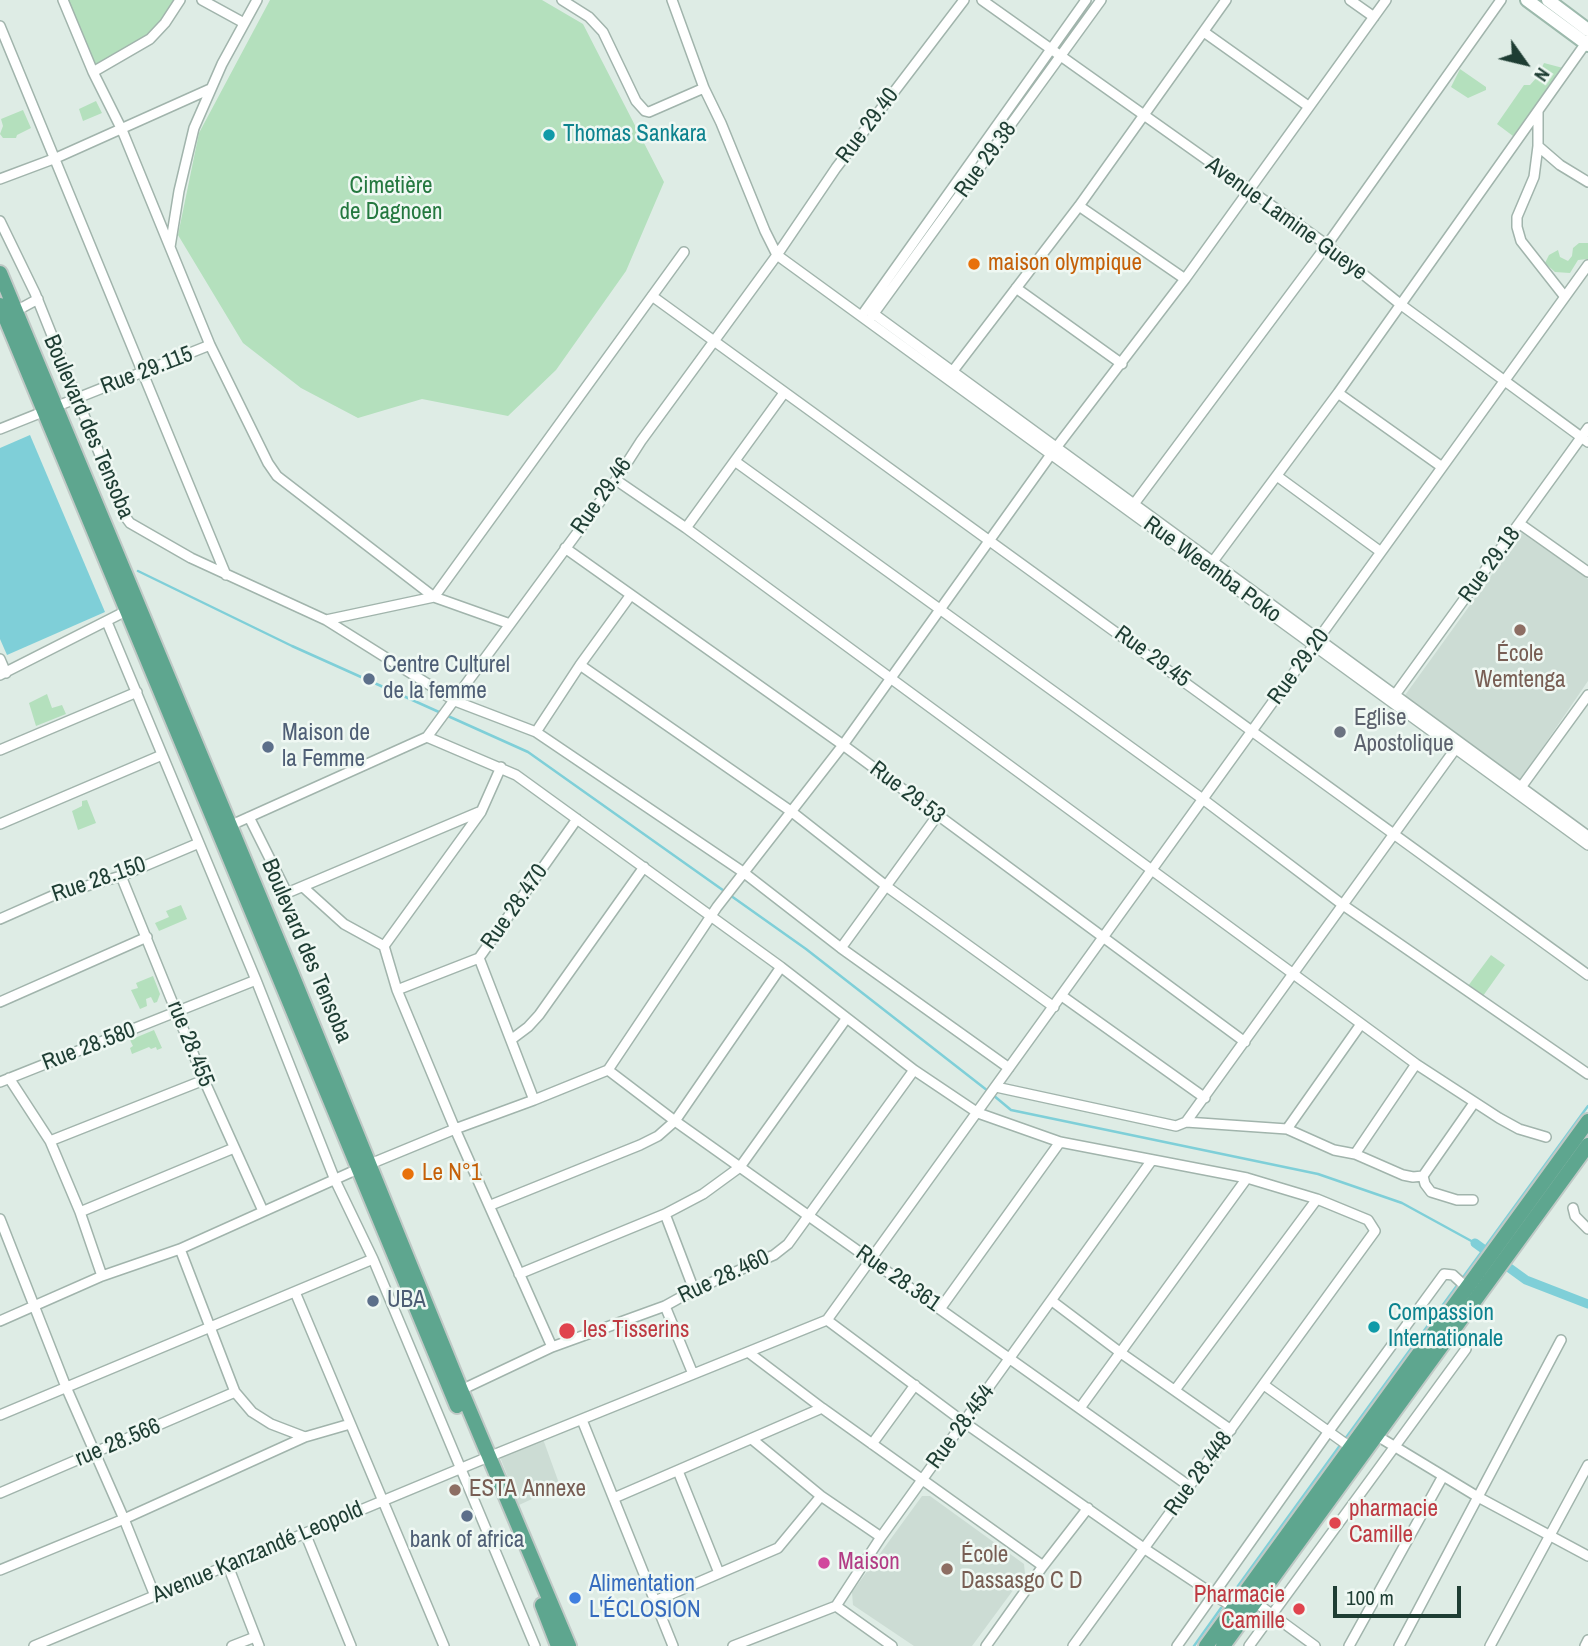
<!DOCTYPE html>
<meta charset="utf-8">
<style>
body{margin:0}
#map{position:relative;width:1588px;height:1646px;overflow:hidden;background:#deece5;font-family:"Archivo Narrow",sans-serif}
canvas{display:block}
.north{position:absolute;left:1490px;top:28px;width:70px;height:70px;-webkit-text-stroke:5px #eff8f3;paint-order:stroke;rotate:124deg;font-size:19px;font-weight:700;line-height:28px;text-align:center;color:#1e3d33}
.north::after{content:'';display:block;margin:auto;width:24px;height:32px;background:#1e3d33;clip-path:polygon(50% 0,100% 100%,50% 72%,0 100%)}
.scale{position:absolute;left:1333px;top:1586px;width:128px;height:32px;box-sizing:border-box;border:4px solid #1e3d33;border-top:0;padding-left:9px;font-size:21px;line-height:24px;white-space:nowrap;color:#1e3d33;-webkit-text-stroke:5px #eff8f3;paint-order:stroke}
</style>
<div id="map">
<canvas width="1588" height="1646"></canvas>
<div class="north">N</div>
<div class="scale">100 m</div>
</div>
<script>
const ctx = document.querySelector('canvas').getContext('2d');
ctx.lineJoin = 'round';
function fillPath(path, color) { ctx.fillStyle = color; ctx.fill(path, 'evenodd'); }
const shape = rows => new Path2D(rows.map(r => 'M' + r).join(''));
function trace(path, color, width, dash) { ctx.strokeStyle = color; ctx.lineWidth = width; ctx.lineCap = dash ? 'butt' : 'round'; ctx.setLineDash(dash || []); ctx.stroke(path); }
function write(font, color, halo, rows, align = 'center') {
  ctx.font = font + ' "Archivo Narrow",sans-serif'; ctx.lineWidth = 5; ctx.setLineDash([]); ctx.textBaseline = 'middle'; ctx.strokeStyle = halo; ctx.fillStyle = color; for (const [text, x, y, turn = 0] of rows) {
    ctx.save(); ctx.translate(x, y); ctx.rotate((+turn || 0) * Math.PI / 180); ctx.textAlign = isNaN(turn) ? turn : align; if (halo) ctx.strokeText(text, 0, 0); ctx.fillText(text, 0, 0); ctx.restore();
  }
}
fillPath(shape([
 [1522,533,1588,579,1588,681,1519,782,1403,698],
 [543,1439,560,1486,519,1505,500,1457],
 [922,1496,930,1496,1024,1564,1025,1574,972,1646,914,1646,853,1605,852,1592]
]), '#ccdcd4');
fillPath(shape([
 [66,0,176,0,154,34,94,69],
 [270,0,542,0,583,24,664,182,626,271,556,370,508,416,422,399,358,418,301,388,243,343,178,235,199,133],
 [1544,63,1563,68,1513,136,1497,124,1524,85,1530,85,1538,76],
 [1460,69,1486,87,1486,90,1468,98,1451,87],
 [96,101,102,113,83,121,79,109],
 [23,110,31,128,17,135,16,138,3,138,0,134,3,126,1,119],
 [1579,243,1588,243,1588,259,1578,260,1570,273,1555,272,1545,263,1549,255,1558,250,1560,257,1568,261,1572,256,1573,248],
 [47,694,52,708,62,705,66,714,36,726,29,703],
 [87,800,96,823,78,830,72,811,82,806,82,801],
 [181,905,187,919,159,931,155,923,169,917,166,911],
 [1491,955,1505,965,1483,996,1468,986],
 [153,976,160,994,157,1002,154,1003,151,997,146,999,147,1006,140,1009,131,990,138,988,136,983],
 [154,1030,162,1048,157,1050,156,1047,151,1049,149,1047,132,1054,130,1048,133,1046,130,1040]
]), '#b4e0bd');
fillPath(shape([
 [30,435,105,612,7,655,0,639,0,448]
]), '#7fcfd8');
trace(shape([
 [138,571,292,646,528,752,806,949,988,1091],
 [993,1095,1011,1110,1318,1174,1402,1203,1475,1243],
 [1345,1439,1588,1106],
 [1230,1597,1341,1444],
 [1194,1646,1221,1608]
]), '#7fcfd8', 2.5);
trace(shape([
 [1475,1243,1526,1280,1588,1304]
]), '#7fcfd8', 9);
const street = shape([
 [63,0,93,72,122,130,210,345,268,463,277,476,434,597,684,252],
 [202,0,244,23],
 [562,0,589,17,603,32,636,101,645,111,649,112,704,88],
 [672,0,704,88,721,123,765,231,777,255,1588,845],
 [982,0,1327,245,1400,304,1588,442],
 [1350,0,1374,17],
 [0,26,226,575],
 [1204,32,1308,106],
 [93,72,150,39,165,23,180,0],
 [1538,111,1538,146,1534,177,1517,217,1517,227,1521,241,1565,297],
 [1538,146,1560,165,1588,182],
 [0,179,56,158,210,89],
 [1079,206,1185,279],
 [0,221,35,293,124,515,130,523,191,558,326,620,455,701,536,732,743,872,841,948,1009,1068],
 [170,247,179,191,194,128,222,64,257,0],
 [1016,288,1122,364],
 [652,296,1588,975],
 [16,311,38,299],
 [874,314,1588,836],
 [862,315,1086,0],
 [872,316,1101,0],
 [949,376,1079,206,1226,0],
 [1338,393,1442,467],
 [0,429,210,345],
 [736,462,1204,800,1343,905,1588,1074],
 [1277,476,1381,552],
 [616,480,686,528,1416,1064,1499,1118,1519,1129,1546,1137],
 [1131,508,1327,245,1501,0],
 [1520,524,1588,572],
 [686,528,784,393],
 [565,548,843,745,1245,1042],
 [1211,564,1338,393,1588,40],
 [326,620,434,597,510,624],
 [107,622,256,980,335,1180,373,1259,535,1646],
 [0,659,6,673],
 [580,665,792,812,890,889,1054,1007],
 [0,675,128,610],
 [1392,699,1588,428],
 [536,732,580,665,630,596],
 [427,737,616,480,641,441,777,255,836,168,964,0],
 [0,750,137,692],
 [1519,790,1588,695],
 [249,817,287,893,479,812],
 [0,824,162,755],
 [227,827,427,737,516,775,781,967,914,1070,978,1113,1060,1142,1247,1178,1317,1199,1368,1220,1375,1231,1073,1646],
 [121,876,204,1080,263,1211],
 [303,887,344,924,384,946,481,812,501,767],
 [0,919,52,896,121,876,199,843],
 [384,946,397,990,455,1129,552,1347],
 [841,948,937,816],
 [479,958,534,1100],
 [397,990,479,958,577,819],
 [1062,996,1205,1098],
 [0,1002,147,937],
 [512,1039,528,1027,539,1015,644,867],
 [608,1070,675,1121,1189,1486],
 [9,1078,50,1141,80,1212,102,1276],
 [0,1082,256,980],
 [996,1087,1176,1126,1186,1122,1456,748],
 [1186,1122,1287,1129,1334,1150,1355,1154,1403,1175,1413,1177,1423,1176],
 [1287,1129,1361,1024],
 [50,1141,204,1080],
 [1355,1154,1416,1064],
 [1473,1200,1457,1200,1431,1192,1425,1184,1423,1176,1474,1103],
 [491,1205,640,1145,658,1136,675,1121,781,967],
 [1573,1208,1575,1216,1588,1229],
 [80,1212,234,1148],
 [665,1214,694,1290],
 [0,1219,66,1387,124,1519,155,1596],
 [180,1249,235,1392,252,1412,271,1424,305,1437],
 [519,1274,665,1214,703,1194,740,1167,846,1019],
 [295,1292,444,1646],
 [1052,1301,1121,1353,1231,1430],
 [665,1306,693,1374],
 [940,1309,1060,1142],
 [827,1320,965,1423,1145,1549,1234,1608,1237,1607],
 [0,1321,102,1276,180,1249,358,1169,455,1129,534,1100,608,1070,717,907,843,745,1052,453,1185,279,1386,0],
 [748,1352,822,1408,1043,1566,1088,1508],
 [1264,1385,1350,1447],
 [461,1390,552,1347,665,1306,694,1290,774,1255,788,1244,914,1070],
 [1175,1390,1317,1199],
 [1080,1408,1247,1178],
 [0,1415,373,1259],
 [582,1420,673,1646],
 [1374,1434,1478,1497,1588,1556],
 [753,1440,821,1496,881,1537],
 [872,1444,915,1385],
 [678,1471,719,1573],
 [0,1493,235,1392],
 [614,1498,822,1408],
 [305,1533,351,1646],
 [228,1566,259,1646],
 [0,1570,124,1519,305,1437,350,1424],
 [655,1601,778,1548,821,1496],
 [1251,1603,1255,1602,1315,1646],
 [836,1606,892,1646],
 [34,1646,481,1460,827,1320,1588,265],
 [232,1646,255,1637],
 [733,1646,836,1606,881,1537,1152,1160],
 [986,1646,1043,1566],
 [1177,1646,1329,1431,1444,1274,1453,1275,1466,1287],
 [1249,1646,1466,1349],
 [1349,1646,1443,1476],
 [1399,1646,1561,1340],
 [1490,1646,1588,1465],
 [1585,1646,1588,1640]
]);
const secondary = shape([
 [1527,0,1588,45],
 [1548,0,1588,30]
]);
const primary = shape([
 [0,273,291,972,461,1390,569,1646],
 [0,305,457,1406],
 [542,1605,558,1646],
 [1206,1646,1588,1121],
 [1223,1646,1588,1145]
]);
trace(street, '#a1b4ac', 12);
trace(secondary, '#9cb9ac', 16);
trace(primary, '#c0c9c6', 18);
trace(street, '#fff', 9);
trace(secondary, '#fff', 12);
trace(primary, '#5ea68f', 14);
for (const [x, y, r, color] of [
 [549,135,7,"#0f9aa8"],
 [974,264,7,"#e8710a"],
 [1520,630,7,"#8d6e63"],
 [369,679,7,"#5c6f8a"],
 [1340,732,7,"#6b7280"],
 [268,747,7,"#5c6f8a"],
 [408,1174,7,"#e8710a"],
 [373,1301,7,"#5c6f8a"],
 [1374,1327,7,"#0f9aa8"],
 [567,1331,9,"#e0444e"],
 [455,1490,7,"#8d6e63"],
 [467,1516,7,"#5c6f8a"],
 [1335,1523,7,"#e0444e"],
 [824,1563,7,"#d1479c"],
 [947,1569,7,"#8d6e63"],
 [575,1598,7,"#3f7fe0"],
 [1299,1609,7,"#e0444e"]
]) { const dot = new Path2D(); dot.arc(x, y, r, 0, 2 * Math.PI); ctx.fillStyle = color; ctx.fill(dot); trace(dot, '#eff8f3', 2.5); }
write('23px', '#1e3d33', '#eff8f3', [
 ["Rue 29.40",868,126,-53],
 ["Rue 29.38",986,160,-54],
 ["Avenue Lamine Gueye",1286,219,36],
 ["Rue 29.115",147,371,-21],
 ["Boulevard des Tensoba",88,427,67],
 ["Rue 29.46",602,496,-55],
 ["Rue 29.18",1490,565,-54],
 ["Rue Weemba Poko",1212,570,36],
 ["Rue 29.45",1152,657,36],
 ["Rue 29.20",1299,667,-54],
 ["Rue 29.53",907,793,37],
 ["Rue 28.150",99,880,-19],
 ["Rue 28.470",515,907,-55],
 ["Boulevard des Tensoba",306,951,67],
 ["rue 28.455",190,1044,68],
 ["Rue 28.580",89,1047,-21],
 ["Rue 28.460",724,1277,-25],
 ["Rue 28.361",898,1279,35],
 ["Rue 28.454",961,1427,-54],
 ["rue 28.566",118,1443,-23],
 ["Rue 28.448",1199,1474,-54],
 ["Avenue Kanzandé Leopold",258,1553,-23]
]);
write('23px', '#0d838f', '#eff8f3', [
 ["Thomas Sankara",563,135],
 ["Compassion",1388,1314],
 ["Internationale",1388,1340]
], 'left');
write('23px', '#24783f', '#eff8f3', [
 ["Cimetière",391,187],
 ["de Dagnoen",391,213]
]);
write('23px', '#c56008', '#eff8f3', [
 ["maison olympique",988,264],
 ["Le N°1",422,1174]
], 'left');
write('23px', '#785e54', '#eff8f3', [
 ["École",1520,655,"center"],
 ["Wemtenga",1520,681,"center"],
 ["ESTA Annexe",469,1490],
 ["École",961,1556],
 ["Dassasgo C D",961,1582]
], 'left');
write('23px', '#4e5e75', '#eff8f3', [
 ["Centre Culturel",383,666],
 ["de la femme",383,692],
 ["Maison de",282,734],
 ["la Femme",282,760],
 ["UBA",387,1301],
 ["bank of africa",467,1541,"center"]
], 'left');
write('23px', '#5b616d', '#eff8f3', [
 ["Eglise",1354,719],
 ["Apostolique",1354,745]
], 'left');
write('23px', '#be3a42', '#eff8f3', [
 ["les Tisserins",583,1331],
 ["pharmacie",1349,1510],
 ["Camille",1349,1536],
 ["Pharmacie",1285,1596,"right"],
 ["Camille",1285,1622,"right"]
], 'left');
write('23px', '#b23c85', '#eff8f3', [
 ["Maison",838,1563]
], 'left');
write('23px', '#366cbe', '#eff8f3', [
 ["Alimentation",589,1585],
 ["L'ÉCLOSION",589,1611]
], 'left');
</script>
